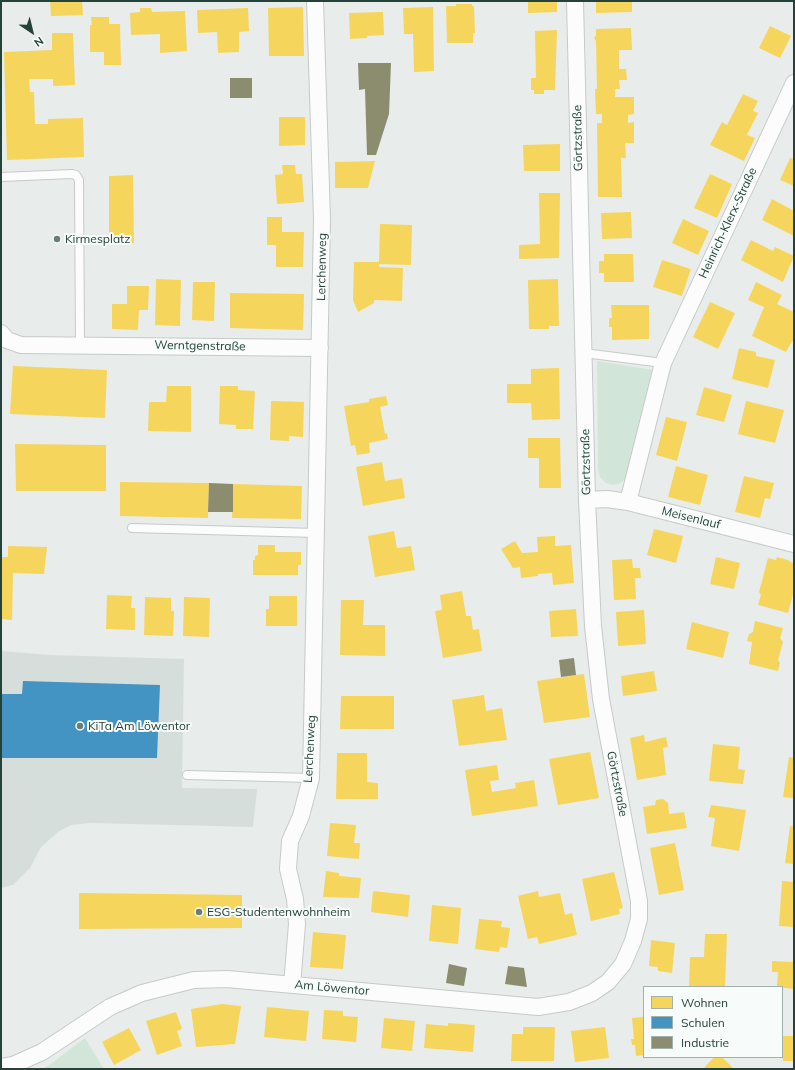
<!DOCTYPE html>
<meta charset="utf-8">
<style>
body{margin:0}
#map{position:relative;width:795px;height:1070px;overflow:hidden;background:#e8edeb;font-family:Mulish,sans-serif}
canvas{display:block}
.frame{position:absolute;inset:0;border:2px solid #24423a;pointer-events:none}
.legend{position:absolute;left:643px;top:986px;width:140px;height:72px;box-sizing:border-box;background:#f7fbf9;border:1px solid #a3b1ad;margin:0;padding:5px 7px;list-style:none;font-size:12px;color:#24423a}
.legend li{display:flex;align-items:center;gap:8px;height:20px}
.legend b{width:20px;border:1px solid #a3b1ad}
.north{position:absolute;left:12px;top:12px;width:40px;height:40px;-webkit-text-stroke:3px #f7fbf9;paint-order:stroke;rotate:145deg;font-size:11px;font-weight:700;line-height:16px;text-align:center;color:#24423a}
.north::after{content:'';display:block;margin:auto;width:14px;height:18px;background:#24423a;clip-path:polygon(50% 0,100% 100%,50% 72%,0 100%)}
</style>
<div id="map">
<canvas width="795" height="1070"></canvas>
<div class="frame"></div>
<ul class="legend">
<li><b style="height:11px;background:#f6d55c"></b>Wohnen</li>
<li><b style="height:11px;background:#4393c3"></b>Schulen</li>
<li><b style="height:11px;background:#8c8c6e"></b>Industrie</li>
</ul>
<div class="north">N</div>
</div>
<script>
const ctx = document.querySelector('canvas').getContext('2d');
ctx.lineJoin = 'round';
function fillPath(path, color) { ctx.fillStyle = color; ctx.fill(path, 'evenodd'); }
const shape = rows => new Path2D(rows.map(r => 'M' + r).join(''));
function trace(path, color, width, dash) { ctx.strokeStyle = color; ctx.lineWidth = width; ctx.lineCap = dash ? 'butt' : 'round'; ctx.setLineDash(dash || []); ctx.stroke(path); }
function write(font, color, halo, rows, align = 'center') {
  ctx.font = font + ' Mulish,sans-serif'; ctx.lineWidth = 4; ctx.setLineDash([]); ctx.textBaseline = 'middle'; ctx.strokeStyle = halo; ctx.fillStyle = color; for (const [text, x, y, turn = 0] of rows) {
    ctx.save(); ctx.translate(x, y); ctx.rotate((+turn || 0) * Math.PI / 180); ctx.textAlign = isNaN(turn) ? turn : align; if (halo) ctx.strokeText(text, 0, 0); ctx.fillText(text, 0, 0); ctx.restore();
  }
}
fillPath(shape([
 [1,651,51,655,184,659,182,788,257,789,253,827,91,823,71,825,58,832,41,847,30,868,13,885,1,888]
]), '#d6dedb');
fillPath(shape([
 [597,361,654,370,628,472,624,480,619,484,612,485,606,483,600,477,598,469],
 [85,1038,104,1069,41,1069,48,1066]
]), '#d1e6d8');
fillPath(shape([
 [50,1,82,1,83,15,51,16],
 [528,1,557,1,557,12,528,13],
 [596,1,632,1,632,12,596,13],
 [456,4,472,4,472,6,474,6,475,33,473,33,473,43,447,43,446,6,456,6],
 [303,7,304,56,269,56,268,8],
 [433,7,434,71,414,72,413,34,404,34,403,8],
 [140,8,151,8,152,12,185,11,187,51,160,53,160,34,131,35,130,13,140,12],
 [248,8,249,31,239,32,239,52,218,53,217,32,198,33,197,10],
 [383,12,384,35,367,36,367,38,350,39,349,13],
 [91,17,109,17,109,24,120,24,121,65,104,65,104,52,90,52,90,25,92,25],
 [770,26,791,36,780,58,759,48],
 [631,28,632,50,619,50,619,69,626,69,627,80,619,80,620,89,615,89,615,97,634,97,634,114,628,115,628,123,634,122,634,143,625,143,626,158,621,158,622,197,598,197,597,123,602,123,602,114,596,114,595,89,597,89,596,41,594,38,596,35,596,29],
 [557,30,555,90,544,90,544,94,534,94,534,90,531,90,531,78,536,78,535,31],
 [52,33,73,33,75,85,53,86,53,79,29,79,30,92,34,92,35,124,48,124,48,119,83,118,84,157,7,160,4,52,52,50],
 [743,94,758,101,753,111,758,113,747,135,755,138,744,161,710,145,722,122,727,125],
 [279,117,305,117,305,145,279,146],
 [560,144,560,171,524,171,523,145],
 [790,158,794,159,794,186,780,180],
 [375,161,368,188,335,188,335,162],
 [282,165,295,165,296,174,302,174,304,202,277,204,275,175,283,174],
 [710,174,732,184,717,218,694,208],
 [133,175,134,243,109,243,109,176],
 [539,193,560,193,559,258,519,259,519,245,540,244],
 [772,199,794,211,794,236,762,220],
 [631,212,632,238,602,239,601,213],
 [267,217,282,217,282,232,304,232,303,267,276,267,276,245,267,245],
 [683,219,709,231,698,255,672,243],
 [380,224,412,225,411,265,379,264,379,267,403,268,402,301,374,300,374,303,358,312,353,300,354,262,379,262],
 [751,240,773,251,775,247,794,256,783,282,741,260],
 [604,254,633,254,634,282,604,282,604,273,599,273,599,261,604,261],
 [662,260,691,269,682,296,653,287],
 [156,279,181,280,180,326,155,325],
 [558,279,559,326,549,326,549,329,529,329,528,280],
 [193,282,215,282,214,321,192,320],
 [756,282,782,295,777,304,794,312,794,342,792,341,786,352,752,336,764,307,748,300],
 [127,286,149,286,148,310,139,310,138,330,112,329,112,304,127,304],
 [230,293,304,294,303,330,230,328],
 [710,302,735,313,718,349,693,337],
 [611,305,649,305,649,339,612,340,612,327,609,327,609,318,612,318],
 [739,348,756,352,756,356,775,360,768,388,732,379],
 [13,366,107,370,105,418,10,414],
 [559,368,560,419,532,420,531,403,507,403,507,384,531,384,531,369],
 [167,386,191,386,191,432,148,431,149,402,166,402],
 [220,386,238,386,238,390,255,391,253,429,236,429,236,425,219,424],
 [704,387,732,395,724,422,696,415],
 [386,396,388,405,380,407,385,434,387,433,388,439,369,443,370,453,357,455,355,445,351,446,344,406,369,402,369,399],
 [271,401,304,402,303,437,289,436,289,441,270,440],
 [746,401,784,410,775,443,738,434],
 [666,417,687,422,677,461,656,455],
 [528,438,560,438,561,488,539,488,539,458,528,458],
 [15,444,106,445,106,491,16,491],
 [382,462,385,481,402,478,405,498,363,506,356,467],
 [676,466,708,475,700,505,668,497],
 [744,476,774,483,770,499,765,498,760,518,735,512],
 [120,482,209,483,208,518,120,516],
 [233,484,302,486,301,519,232,518],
 [654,529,683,536,676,563,647,555],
 [394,531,397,548,411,546,415,570,375,577,368,536],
 [555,536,555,546,571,545,574,583,553,585,552,573,538,574,538,576,521,578,520,567,513,568,501,549,515,541,522,553,538,552,537,537],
 [258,545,275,545,275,552,301,552,301,565,298,565,298,575,253,575,253,560,255,560,255,556,258,555],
 [8,546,47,547,44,574,13,573,12,620,1,619,1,557,8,557],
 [716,557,740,563,734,589,710,584],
 [777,557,788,560,794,564,794,591,788,613,758,605,761,595,759,592,768,558,776,560],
 [632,559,633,568,640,568,641,578,635,578,636,599,614,600,612,560],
 [462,591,466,616,471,616,473,630,479,629,482,651,443,658,435,611,442,610,440,595],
 [107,595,132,596,131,608,135,608,135,630,106,629],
 [269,596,297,596,297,626,266,626,266,609,269,609],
 [145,597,171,598,171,611,174,611,173,636,144,635],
 [184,597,210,598,209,637,183,636],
 [341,600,364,600,363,625,385,625,385,656,340,655],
 [576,609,578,636,551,637,549,611],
 [644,610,646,644,618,646,616,612],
 [755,621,783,628,780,638,783,642,778,660,780,663,778,671,749,664,752,642,747,641,749,634,753,632],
 [692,622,729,632,723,658,686,649],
 [654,671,657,691,623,696,621,676],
 [584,674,590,717,544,723,537,681],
 [484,695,486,711,502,708,507,740,459,746,452,700],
 [341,696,394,696,394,729,340,729],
 [644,735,645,742,666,737,668,747,663,748,666,775,637,780,630,738],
 [713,744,740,747,738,769,745,770,743,784,709,781],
 [590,752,599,798,558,805,549,759],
 [337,753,367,753,367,782,378,783,378,799,336,799],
 [789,757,794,758,794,798,783,797],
 [497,765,499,780,490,781,492,792,516,788,515,783,534,780,538,806,472,816,465,770],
 [663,799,668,803,669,814,684,812,687,828,647,834,643,807,655,805,656,800],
 [711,805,746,810,739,851,711,846,715,818,708,817],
 [330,823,356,825,354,843,360,843,359,859,327,856],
 [790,826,794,827,794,864,785,863],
 [675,843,684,890,659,895,650,848],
 [326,871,339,873,339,876,361,878,359,898,323,897],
 [614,872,623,908,619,909,620,914,591,921,582,879],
 [782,881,794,882,794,927,779,926],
 [373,891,410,895,408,917,371,912],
 [538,891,539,897,560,893,565,915,572,913,577,935,539,944,537,937,528,939,518,896],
 [79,893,242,895,242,928,79,929],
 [432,905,461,908,458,944,429,941],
 [479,919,502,921,501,927,510,928,507,948,500,947,499,952,475,949],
 [313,932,346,935,343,969,310,967],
 [705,934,727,934,725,987,689,987,690,957,704,957],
 [651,940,675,943,672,973,658,971,658,967,649,966],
 [772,961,794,962,794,989,777,987,778,972,772,972],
 [222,1004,241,1006,235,1044,196,1047,191,1009],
 [267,1007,309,1011,306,1041,264,1037],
 [324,1010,343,1011,343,1016,358,1017,356,1042,322,1039],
 [176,1012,182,1029,177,1031,182,1046,157,1055,146,1021],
 [644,1017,644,1055,636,1056,635,1045,632,1045,631,1039,634,1039,632,1018],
 [384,1018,415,1021,412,1051,381,1048],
 [448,1023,475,1025,473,1052,424,1048,426,1024,448,1026],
 [523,1027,555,1027,554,1061,511,1061,512,1034,523,1034],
 [605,1027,609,1058,575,1062,571,1031],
 [129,1028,141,1050,114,1065,102,1042],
 [782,1036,794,1036,794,1061,783,1061],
 [714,1057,722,1057,734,1069,703,1069]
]), '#f6d55c');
fillPath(shape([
 [23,681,160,685,157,758,1,758,1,694,22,694]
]), '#4393c3');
fillPath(shape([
 [358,63,391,63,389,114,376,155,367,155,365,89,359,90],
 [230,78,252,78,252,98,230,98],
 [209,483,233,484,233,512,208,512],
 [574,658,576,675,561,677,559,660],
 [449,964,467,968,464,986,446,983],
 [508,966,524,968,527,987,505,984]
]), '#8c8c6e');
const service = shape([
 [1,177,72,174,76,175,79,180,80,345],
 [584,353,663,363],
 [132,528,316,533],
 [187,775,311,778]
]);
const minor = shape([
 [1,333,7,340,21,345,320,348],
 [587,500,607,499,628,502,794,544],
 [628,502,663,363,794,83],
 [292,985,297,924,295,899,288,869,290,841,301,816,311,778,322,219,315,1],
 [1,1067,13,1065,42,1052,110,1007,142,993,194,980,227,979,538,1007,569,1002,592,993,608,982,623,964,633,941,639,919,639,901,601,699,593,626,587,500,575,1]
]);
trace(service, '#c5cac8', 10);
trace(minor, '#c5cac8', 18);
trace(service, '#fcfcfc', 8);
trace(minor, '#fcfcfc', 16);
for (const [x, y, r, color] of [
 [57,239,4,"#697e78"],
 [80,726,4,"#697e78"],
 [199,912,4,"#697e78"]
]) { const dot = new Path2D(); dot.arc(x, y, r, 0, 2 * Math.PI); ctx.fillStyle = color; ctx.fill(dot); trace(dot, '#f7fbf9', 1.5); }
write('12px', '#24423a', '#f7fbf9', [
 ["Görtzstraße",578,138,-91],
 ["Heinrich-Klerx-Straße",728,223,-65],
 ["Lerchenweg",322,267,-89],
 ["Werntgenstraße",200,346,1],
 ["Görtzstraße",586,462,-91],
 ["Meisenlauf",691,518,14],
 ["Lerchenweg",310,749,-87],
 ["Görtzstraße",617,784,79],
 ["Am Löwentor",332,988,5]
]);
write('12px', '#24423a', '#f7fbf9', [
 ["Kirmesplatz",65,239],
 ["KiTa Am Löwentor",88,726],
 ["ESG-Studentenwohnheim",207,912]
], 'left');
</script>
